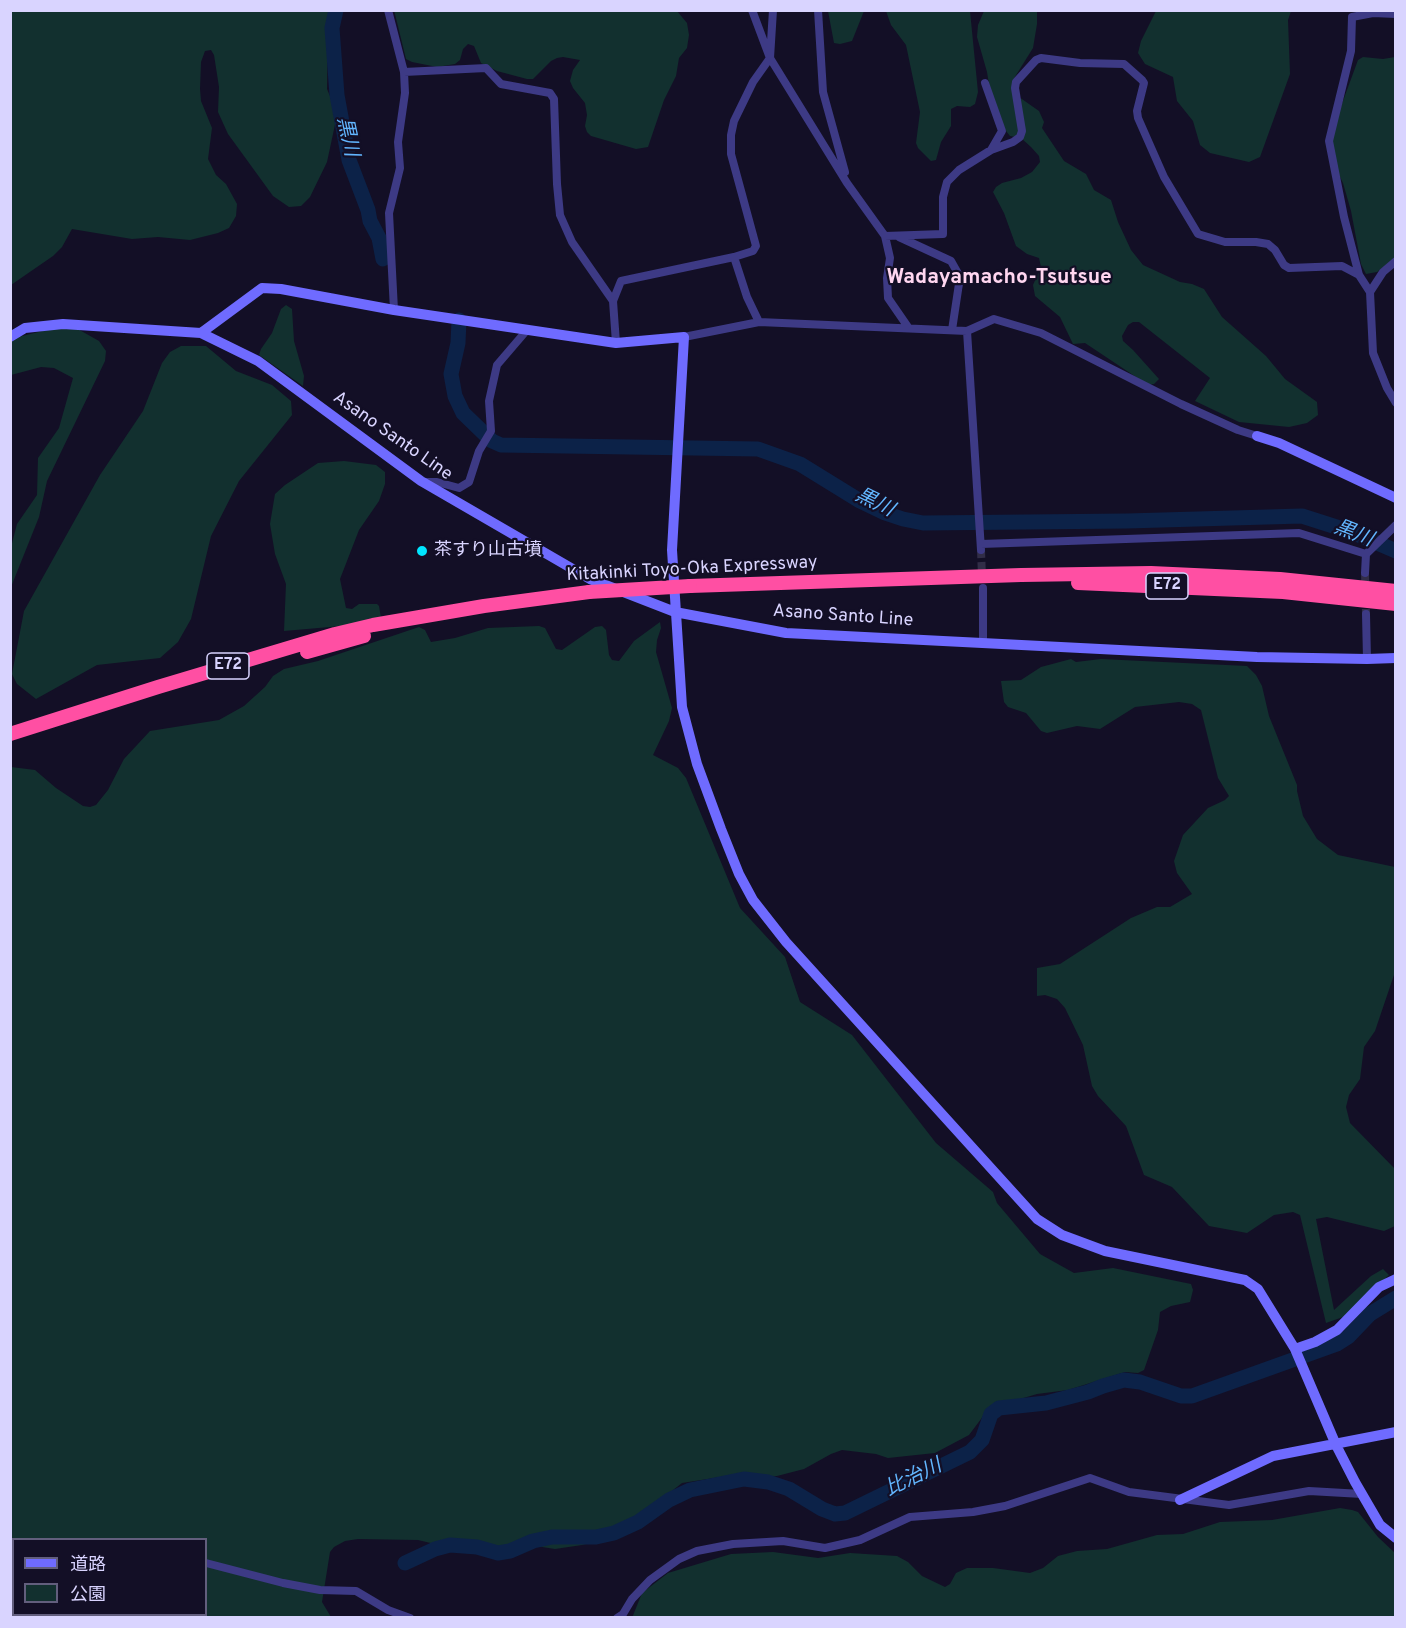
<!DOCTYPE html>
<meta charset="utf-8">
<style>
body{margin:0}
#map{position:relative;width:1406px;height:1628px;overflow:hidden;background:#130f26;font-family:Overpass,"Noto Sans JP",sans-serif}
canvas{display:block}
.frame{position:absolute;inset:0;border:12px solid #d9d4ff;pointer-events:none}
.legend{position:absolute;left:12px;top:1538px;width:195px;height:78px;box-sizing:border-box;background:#130f26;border:2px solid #625e7d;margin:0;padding:8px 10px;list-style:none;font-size:18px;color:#d9d4ff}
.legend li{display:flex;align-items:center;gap:12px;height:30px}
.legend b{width:30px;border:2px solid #625e7d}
</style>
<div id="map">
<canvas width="1406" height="1628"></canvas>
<div class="frame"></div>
<ul class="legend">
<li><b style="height:8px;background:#6f6bff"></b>道路</li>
<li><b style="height:16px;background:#12302f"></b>公園</li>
</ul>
</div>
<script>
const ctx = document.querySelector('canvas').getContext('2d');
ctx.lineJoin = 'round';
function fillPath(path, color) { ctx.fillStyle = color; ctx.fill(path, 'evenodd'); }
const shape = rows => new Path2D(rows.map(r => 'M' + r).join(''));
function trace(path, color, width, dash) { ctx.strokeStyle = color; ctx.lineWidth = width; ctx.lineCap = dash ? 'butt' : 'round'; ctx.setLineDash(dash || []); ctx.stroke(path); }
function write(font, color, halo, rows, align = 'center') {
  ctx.font = font + ' Overpass,"Noto Sans JP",sans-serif'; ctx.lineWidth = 4.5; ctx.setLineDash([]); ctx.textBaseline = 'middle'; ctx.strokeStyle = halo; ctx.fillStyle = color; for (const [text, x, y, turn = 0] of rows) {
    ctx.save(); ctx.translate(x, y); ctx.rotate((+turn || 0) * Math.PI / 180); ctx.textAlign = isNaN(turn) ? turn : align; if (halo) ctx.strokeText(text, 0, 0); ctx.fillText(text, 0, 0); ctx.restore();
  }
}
fillPath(shape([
 [394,10,677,11,687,23,689,35,687,48,679,58,676,76,664,100,648,147,636,149,591,136,587,132,585,126,587,115,585,103,573,88,570,81,573,70,580,60,563,57,557,58,551,61,533,79,527,79,497,71,481,63,474,46,468,44,463,49,460,60,455,64,437,67,412,62,406,59],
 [10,11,331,11,328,31,327,89,335,108,336,120,327,162,310,197,301,206,289,207,273,196,228,134,218,112,219,87,214,55,211,50,205,51,201,62,200,89,201,101,212,128,208,159,216,175,226,184,237,204,236,216,229,228,218,233,190,240,158,237,132,239,72,229,62,247,53,256,11,285],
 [828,11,864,11,852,41,840,44,834,43],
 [886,11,970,11,978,92,975,104,970,107,957,106,951,109,951,126,941,142,936,160,931,161,918,148,916,143,920,112,906,45,891,25],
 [984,11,1037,11,1037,24,1033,48,1013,80,1019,97,1039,111,1044,122,1042,128,1064,161,1086,174,1094,190,1111,200,1118,222,1131,250,1143,265,1180,282,1192,284,1204,289,1222,317,1266,356,1285,379,1317,402,1318,415,1307,423,1289,427,1239,422,1195,401,1210,378,1139,322,1133,322,1128,325,1122,336,1123,341,1133,350,1159,379,1154,384,1148,385,1085,343,1073,344,1060,317,1035,296,1033,285,1041,267,1039,258,1027,254,1016,246,1004,213,993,192,996,187,1002,183,1021,178,1032,172,1040,162,1039,156,1031,147,1021,138,1010,136,1006,131,991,97,987,72,977,37,978,25],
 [1156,11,1291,11,1288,20,1290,74,1260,157,1249,162,1210,153,1200,145,1193,121,1177,101,1173,77,1145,64,1138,53,1141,41],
 [1363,57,1383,59,1395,57,1395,258,1377,272,1366,274,1361,264,1351,211,1343,183,1332,161,1329,149,1340,109,1358,60],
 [286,305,292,309,294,341,304,376,303,386,259,355,261,349,272,333,281,309],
 [63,326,76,328,99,341,106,351,105,361,47,481,39,517,11,587,11,547,17,524,37,495,38,458,59,428,73,378,54,368,41,367,11,375,11,342,14,338],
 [181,346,206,346,236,371,272,385,291,401,292,415,239,481,211,536,191,619,178,642,160,658,97,665,36,699,17,684,12,674,24,611,100,475,143,411,162,363,170,352],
 [344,461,376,465,385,472,385,484,379,501,359,530,340,579,346,608,352,609,359,604,377,604,379,606,381,618,364,624,284,631,286,584,275,554,270,524,275,494,285,485,318,463],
 [660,622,661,628,657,640,656,652,672,708,669,721,653,755,678,768,686,778,740,908,785,957,800,1002,852,1035,936,1143,993,1192,997,1203,1040,1254,1074,1273,1113,1268,1191,1284,1193,1290,1190,1302,1171,1306,1160,1312,1158,1330,1144,1370,1138,1373,1125,1372,1068,1390,1037,1394,1000,1405,984,1415,969,1435,935,1453,888,1458,876,1454,842,1450,831,1454,804,1469,777,1476,758,1478,752,1475,740,1474,682,1483,633,1522,602,1540,582,1545,555,1549,536,1546,511,1552,492,1554,460,1550,418,1540,358,1539,345,1541,334,1547,330,1552,322,1602,331,1617,11,1618,11,767,35,770,56,788,83,806,90,807,96,805,108,790,124,759,150,731,219,720,244,706,265,687,273,676,284,669,318,661,419,627,425,630,431,642,455,638,488,628,539,626,545,628,556,649,562,650,595,627,602,626,606,630,609,655,612,660,619,661,634,641],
 [14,1540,206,1540,206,1614,14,1614],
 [1071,659,1076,662,1101,659,1247,666,1256,675,1262,686,1269,716,1297,785,1297,791,1303,816,1317,839,1338,855,1395,867,1395,972,1375,1031,1364,1047,1360,1079,1349,1095,1346,1107,1350,1123,1395,1169,1395,1226,1384,1231,1327,1217,1316,1219,1334,1310,1371,1276,1383,1269,1389,1275,1343,1317,1326,1323,1300,1215,1293,1212,1274,1215,1247,1233,1209,1226,1172,1187,1144,1175,1126,1126,1098,1096,1092,1086,1083,1045,1065,1008,1057,999,1045,995,1037,996,1037,968,1060,964,1131,918,1157,907,1170,907,1192,894,1177,873,1174,861,1183,835,1208,808,1225,800,1229,796,1218,778,1201,710,1192,704,1179,702,1135,707,1100,729,1077,726,1047,733,1041,731,1026,713,1008,707,1004,702,1001,681,1021,680,1041,667],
 [1340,1508,1352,1510,1358,1512,1378,1537,1395,1553,1395,1617,632,1618,642,1593,668,1573,731,1554,773,1552,818,1558,850,1553,897,1556,908,1562,922,1576,945,1587,950,1584,956,1573,967,1568,993,1568,1030,1573,1043,1568,1058,1556,1077,1551,1107,1549,1157,1535,1183,1534,1220,1522,1272,1520]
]), '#12302f');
trace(shape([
 [336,10,332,28,337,95,349,160,368,210,370,221,379,238,383,259],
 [459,320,458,343,451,374,455,396,463,413,492,441,501,445,758,449,800,464,860,501,885,513,903,519,923,523,1127,521,1302,516,1352,532,1396,551],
 [405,1563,435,1549,450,1545,477,1547,498,1553,510,1551,533,1541,552,1537,596,1537,614,1533,638,1522,669,1500,690,1490,744,1479,768,1482,789,1489,822,1509,835,1514,845,1513,970,1452,982,1440,991,1414,999,1408,1046,1403,1088,1392,1103,1386,1124,1380,1140,1382,1181,1396,1192,1396,1337,1344,1348,1337,1370,1314,1396,1298]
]), '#0c2248', 15);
trace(shape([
 [981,550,982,577],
 [1365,573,1366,614]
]), '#312d47', 8, [8, 4]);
trace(shape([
 [388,10,404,72,405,93,398,142,400,168,389,213,394,310],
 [752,10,770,58,847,183,885,236,890,258,887,278,888,298,908,327],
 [818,10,823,92,845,172],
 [1396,14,1373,13,1352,17,1351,51,1329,141,1344,217,1359,275,1370,292,1373,353,1387,388,1396,403],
 [404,72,486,68,501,84,550,93,554,99,557,184,560,215,572,242,613,301],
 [991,150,1013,142,1020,137,1022,131,1015,88,1016,82,1036,60,1041,58,1080,63,1124,64,1142,80,1144,83,1137,111,1138,118,1164,177,1198,234,1225,242,1256,242,1268,244,1275,250,1284,265,1289,268,1342,266,1359,275],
 [885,236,943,234,943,197,947,182,959,170,991,150,1002,131,985,83],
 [899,237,951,261,960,277,952,330],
 [734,257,747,297,759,322],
 [1370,292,1383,272,1396,261],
 [967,331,981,550],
 [684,337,759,322,967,331,994,319,1041,333,1181,404,1238,430,1257,436],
 [616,343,613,301,621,281,734,257,753,251,756,246,731,154,731,135,734,121,753,82,770,58,773,10],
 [424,482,437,482,459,488,469,482,479,451,491,431,489,401,497,365,527,330],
 [981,544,1299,533,1366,554],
 [1365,573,1366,554,1396,525],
 [1366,614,1367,659],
 [983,642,983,588],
 [206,1563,283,1583,320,1590,356,1591,388,1610,410,1618],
 [90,1618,96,1614],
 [617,1618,623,1614,632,1599,650,1580,679,1559,697,1551,733,1544,783,1541,825,1548,860,1540,910,1517,973,1512,1005,1506,1090,1478,1129,1492,1229,1505,1309,1491,1362,1494]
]), '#3d3a85', 8);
trace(shape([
 [201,333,262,288,281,289,394,310,616,343,684,337,672,550,682,707,697,764,721,829,739,874,753,900,786,942,1037,1219,1062,1235,1105,1251,1245,1280,1258,1289,1295,1349,1336,1445,1355,1482,1380,1525,1396,1538],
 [10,337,25,328,63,324,201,333,258,361,421,481,590,579,675,612,786,633,1257,657,1367,659,1396,658],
 [1257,436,1279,443,1396,498],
 [1295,1349,1315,1342,1337,1330,1379,1287,1396,1279],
 [1180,1500,1273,1456,1396,1432]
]), '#6f6bff', 10);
trace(shape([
 [1078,583,1283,592,1396,604],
 [690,586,1021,575,1151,573,1280,579,1396,591],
 [307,652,364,636],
 [10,734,158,687,335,634,373,625,484,606,589,592]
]), '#ff4fa3', 14);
trace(shape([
 [589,592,690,586]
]), '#ff4fa3', 14);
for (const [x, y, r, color] of [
 [422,551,6,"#00e5ff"]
]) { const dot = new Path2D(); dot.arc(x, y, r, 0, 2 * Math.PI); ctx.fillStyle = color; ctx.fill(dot); trace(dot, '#130f26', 2); }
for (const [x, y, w] of [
 [1167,586,42],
 [228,666,42]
]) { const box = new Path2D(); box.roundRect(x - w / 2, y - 13, w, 26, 4.5); ctx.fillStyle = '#130f26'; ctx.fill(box); trace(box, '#d9d4ff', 1.5); }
write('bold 16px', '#d9d4ff', null, [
 ["E72",1167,586],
 ["E72",228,666]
]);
write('18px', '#d9d4ff', '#130f26', [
 ["Asano Santo Line",392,437,35],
 ["Kitakinki Toyo-Oka Expressway",692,570,-3],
 ["Asano Santo Line",843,617,4]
]);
write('18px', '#d9d4ff', '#130f26', [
 ["茶すり山古墳",434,551]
], 'left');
write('italic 20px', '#62b6ff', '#130f26', [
 ["黒川",346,137,78],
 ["黒川",874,504,26],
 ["黒川",1353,535,21],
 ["比治川",914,1479,-26]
]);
write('bold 21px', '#ffd6f0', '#130f26', [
 ["Wadayamacho-Tsutsue",999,279]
]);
</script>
